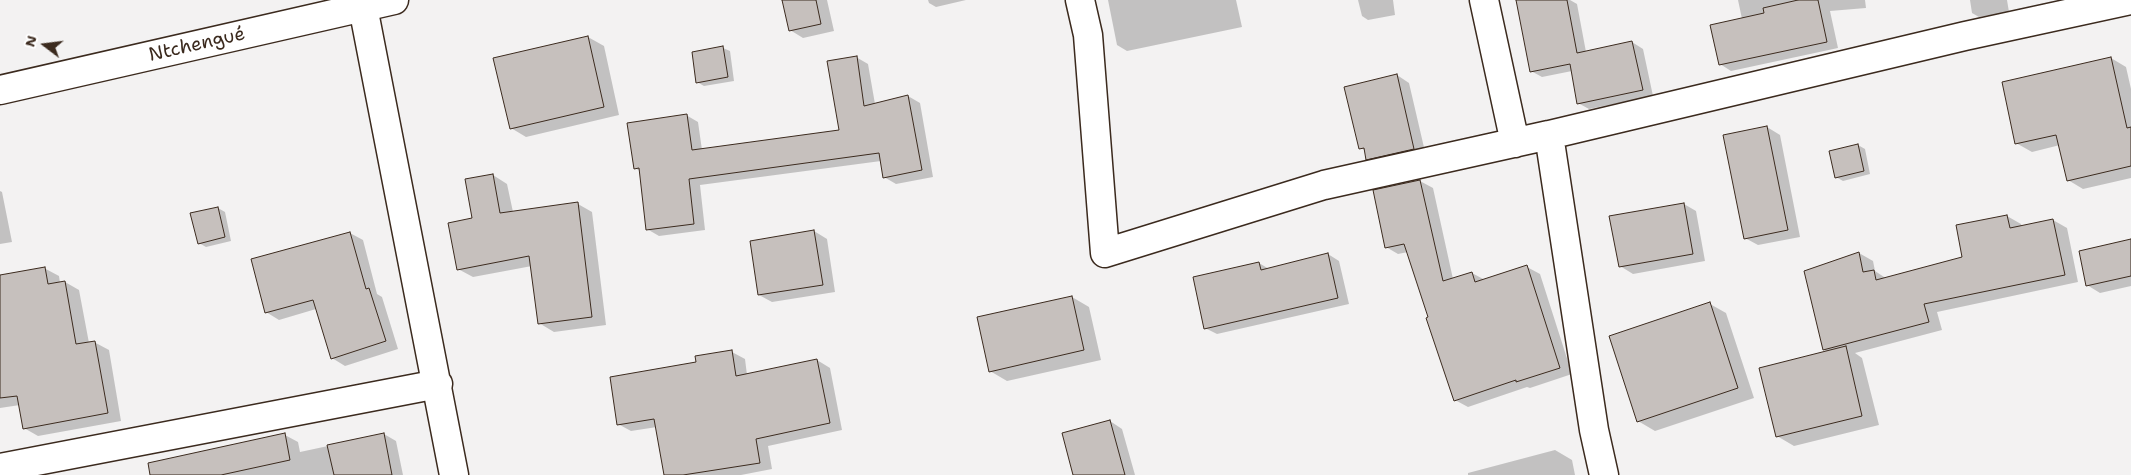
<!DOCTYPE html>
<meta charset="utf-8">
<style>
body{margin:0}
#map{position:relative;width:2131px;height:475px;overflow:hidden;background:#f3f2f2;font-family:"Shantell Sans",sans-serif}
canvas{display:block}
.north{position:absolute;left:20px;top:20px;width:50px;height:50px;-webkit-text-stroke:4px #fff;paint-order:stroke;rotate:285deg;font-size:14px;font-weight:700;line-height:20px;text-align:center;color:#3b2a1e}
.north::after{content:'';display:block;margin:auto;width:18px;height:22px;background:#3b2a1e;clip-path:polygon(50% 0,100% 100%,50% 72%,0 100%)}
</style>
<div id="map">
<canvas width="2131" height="475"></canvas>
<div class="north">N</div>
</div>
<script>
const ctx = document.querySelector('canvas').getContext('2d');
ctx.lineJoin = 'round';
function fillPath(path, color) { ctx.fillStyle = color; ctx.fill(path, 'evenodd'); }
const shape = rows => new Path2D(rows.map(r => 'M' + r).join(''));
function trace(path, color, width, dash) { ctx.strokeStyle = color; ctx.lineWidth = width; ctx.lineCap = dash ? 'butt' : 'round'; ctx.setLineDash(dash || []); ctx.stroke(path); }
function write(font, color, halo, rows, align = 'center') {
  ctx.font = font + ' "Shantell Sans",sans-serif'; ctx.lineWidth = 4.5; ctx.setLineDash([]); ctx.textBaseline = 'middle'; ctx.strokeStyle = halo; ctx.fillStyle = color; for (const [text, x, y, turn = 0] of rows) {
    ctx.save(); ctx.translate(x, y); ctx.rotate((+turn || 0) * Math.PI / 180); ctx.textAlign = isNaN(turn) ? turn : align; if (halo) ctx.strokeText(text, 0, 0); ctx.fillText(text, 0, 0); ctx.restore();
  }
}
fillPath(shape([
 [784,0,827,0,834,31,803,38,790,30],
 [928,0,966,0,936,7,929,3],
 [1108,0,1236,0,1242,27,1127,51,1117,45],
 [1358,0,1393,0,1395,15,1368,20,1362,16],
 [1556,0,1570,0,1577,4,1586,52,1632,42,1643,49,1653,96,1589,109,1578,103,1572,71,1542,77,1531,71],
 [1738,0,1865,0,1866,8,1830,11,1838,48,1731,71,1720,64,1742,19],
 [1970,0,2007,0,2009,12,1979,17,1972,13],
 [588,37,604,46,619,115,526,137,511,128],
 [723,48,730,51,734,81,704,86,697,82],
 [856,57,868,64,875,104,908,96,920,103,933,177,896,184,884,177,881,161,700,185,705,230,659,236,647,229,640,171,635,168,686,115,698,122,702,150,841,131],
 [2111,58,2126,67,2131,89,2131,178,2083,189,2068,180,2060,145,2032,152,2016,143],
 [1397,75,1409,83,1426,156,1380,166,1367,159,1366,151,1361,148],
 [1767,127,1780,135,1800,237,1758,245,1745,238],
 [1858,145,1865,149,1870,174,1843,181,1836,177],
 [493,175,507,184,513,212,578,204,592,212,606,325,554,332,539,323,532,266,473,277,458,269],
 [1420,181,1433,188,1453,279,1472,273,1485,280,1527,267,1540,274,1572,374,1530,388,1527,387,1468,407,1455,400,1408,252,1398,254,1386,247,1374,191],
 [0,191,2,192,12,242,0,244],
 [1684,204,1696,211,1705,261,1633,274,1620,266],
 [218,208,225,212,231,241,206,247,199,243],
 [2007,216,2021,224,2022,227,2053,220,2067,228,2078,282,1937,312,1942,330,1855,353,1862,358,1879,425,1794,446,1777,436,1828,352,1824,350,1859,253,1873,261,1875,271,1887,279,1964,258],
 [814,231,827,239,835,292,772,302,759,295],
 [350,233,363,240,377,294,382,297,398,349,345,366,332,358,316,309,279,320,266,312],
 [2131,241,2131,286,2100,293,2087,285],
 [1328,254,1339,261,1349,304,1217,334,1205,328,1259,263,1269,269],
 [44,268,59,276,60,283,65,282,79,290,89,343,94,342,109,350,121,421,38,436,24,428,20,405,0,408,0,277],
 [1072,297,1089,307,1101,360,1007,381,990,371],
 [1710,304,1726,313,1754,398,1655,431,1638,421],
 [732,352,745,359,747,375,817,360,830,368,842,430,768,446,772,469,741,475,665,475,657,427,631,431,618,424,698,363],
 [1110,421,1122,429,1135,475,1074,475],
 [384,434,396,441,403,475,192,475,285,435,298,442,300,452],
 [1555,450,1572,460,1575,475,1468,475,1468,473]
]), '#0003');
const building = shape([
 [782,0,816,0,821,24,789,31,782,0],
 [1516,0,1567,0,1577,53,1632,41,1643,90,1577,104,1570,64,1530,72,1516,0],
 [1798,0,1818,0,1827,42,1719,65,1710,25,1764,13,1763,8,1798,0],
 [588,36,604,107,510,129,493,58,588,36],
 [723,46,728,77,696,83,692,52,723,46],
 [857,56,864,106,908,95,922,170,883,178,879,153,689,179,694,224,646,230,639,168,634,169,627,123,687,114,692,150,839,130,827,61,857,56],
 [2111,57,2127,128,2131,127,2131,166,2067,181,2056,135,2015,144,2002,82,2111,57],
 [1397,74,1414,149,1366,160,1364,148,1359,149,1344,87,1397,74],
 [1767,126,1788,230,1744,239,1723,135,1767,126],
 [1858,144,1864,171,1835,178,1829,151,1858,144],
 [493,174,500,213,578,202,592,317,538,324,529,256,457,270,448,223,472,218,465,179,493,174],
 [1420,180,1443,281,1472,272,1475,282,1527,265,1560,368,1516,382,1516,380,1454,401,1426,318,1428,317,1404,244,1385,248,1373,190,1420,180],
 [1684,203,1693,254,1619,267,1609,216,1684,203],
 [218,207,225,237,198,244,190,213,218,207],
 [2007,215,2010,228,2053,219,2065,275,1924,304,1929,322,1823,350,1804,271,1859,252,1863,272,1874,270,1876,280,1962,257,1956,225,2007,215],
 [814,230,823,285,758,295,750,241,814,230],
 [350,232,366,289,369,288,386,341,331,359,313,300,265,313,251,259,350,232],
 [2131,239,2131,276,2086,286,2079,251,2131,239],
 [1328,253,1338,298,1204,329,1193,277,1259,262,1261,270,1328,253],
 [45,267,48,284,65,281,76,344,95,341,108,413,23,429,17,396,0,398,0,275,45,267],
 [1072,296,1084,350,989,372,977,317,1072,296],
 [1710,302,1738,388,1637,422,1609,336,1710,302],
 [1846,346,1862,416,1776,437,1759,368,1846,346],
 [732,350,736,376,817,359,830,423,756,439,760,463,683,475,664,475,654,419,617,425,610,377,696,362,695,356,732,350],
 [1110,420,1125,475,1073,475,1062,433,1110,420],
 [285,433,290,460,221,475,150,475,148,463,285,433],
 [384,433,392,475,334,475,327,445,384,433]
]);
fillPath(building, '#c6c0bd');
trace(building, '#3b2a1e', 1);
const minor = shape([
 [1080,0,1088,35,1105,253,1324,185,1549,135],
 [1484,0,1515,143],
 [363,7,454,475],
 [0,468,438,384],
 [1604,475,1594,430,1549,135,1965,36,2131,0]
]);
const major = shape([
 [0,90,394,0]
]);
trace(minor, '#3b2a1e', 31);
trace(major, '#3b2a1e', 31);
trace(minor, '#fff', 28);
trace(major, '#fff', 28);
write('19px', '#3b2a1e', '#fff', [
 ["Ntchengué",197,45,-13]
]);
</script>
